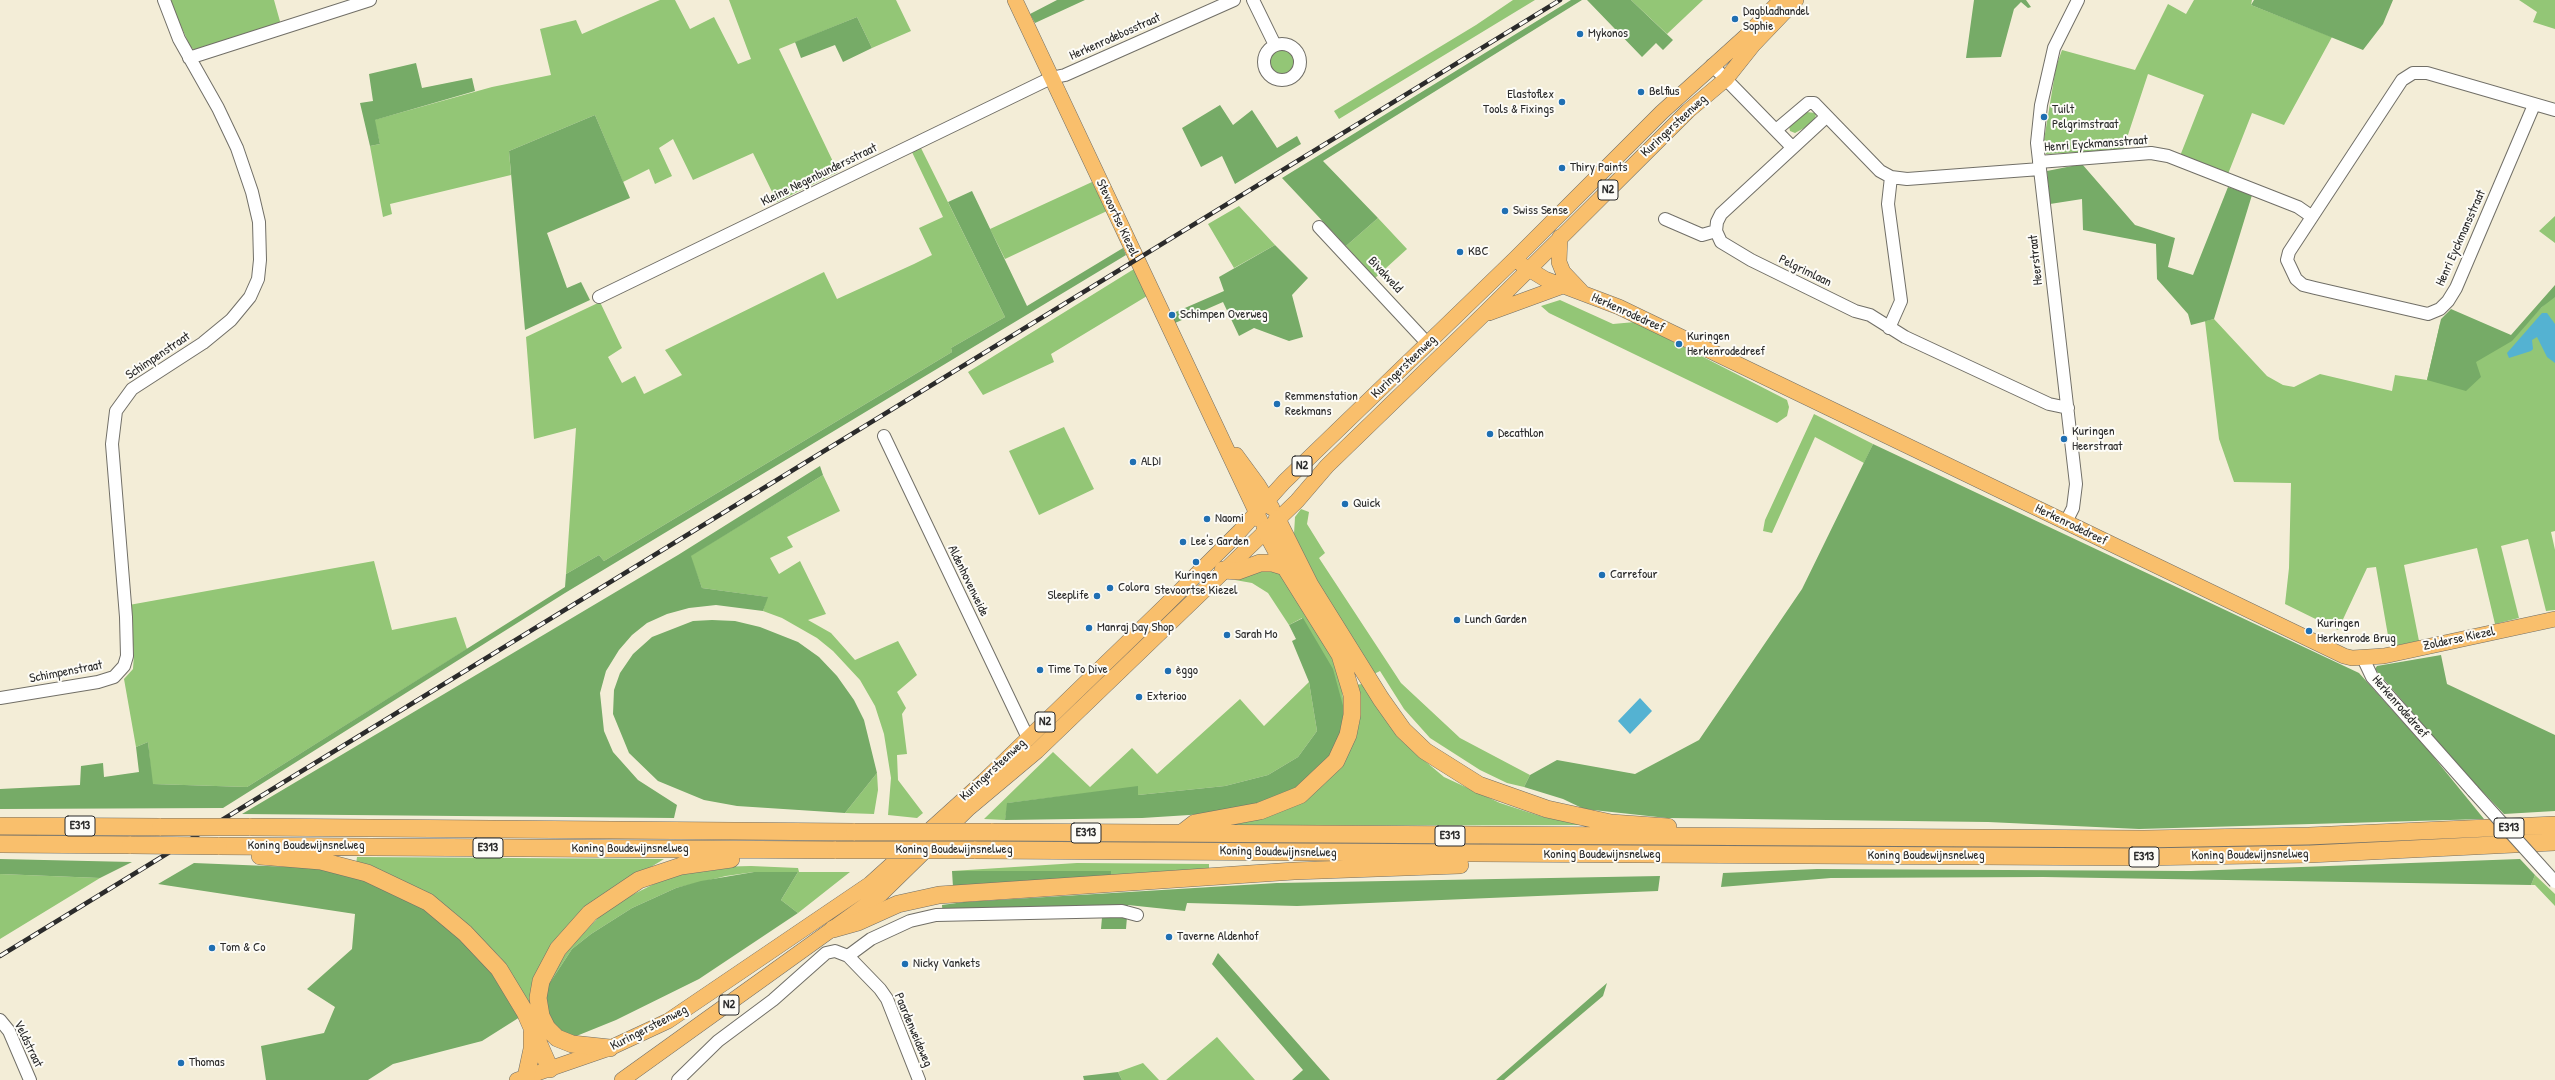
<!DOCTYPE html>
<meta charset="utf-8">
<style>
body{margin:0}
canvas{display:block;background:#f3edd7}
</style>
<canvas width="2555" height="1080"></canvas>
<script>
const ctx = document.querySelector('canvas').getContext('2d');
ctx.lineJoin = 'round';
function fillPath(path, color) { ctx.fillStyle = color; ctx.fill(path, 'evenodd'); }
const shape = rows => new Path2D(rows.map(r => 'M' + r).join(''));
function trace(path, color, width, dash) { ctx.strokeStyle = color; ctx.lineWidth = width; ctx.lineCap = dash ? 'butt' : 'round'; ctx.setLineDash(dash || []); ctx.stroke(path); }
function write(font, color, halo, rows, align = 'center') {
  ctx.font = font + ' "Patrick Hand",sans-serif'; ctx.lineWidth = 4; ctx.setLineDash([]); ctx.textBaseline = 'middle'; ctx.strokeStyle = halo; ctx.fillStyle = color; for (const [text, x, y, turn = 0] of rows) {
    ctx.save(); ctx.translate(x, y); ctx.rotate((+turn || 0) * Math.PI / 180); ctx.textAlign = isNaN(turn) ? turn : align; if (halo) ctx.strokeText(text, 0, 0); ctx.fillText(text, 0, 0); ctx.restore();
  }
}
fillPath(shape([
 [169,0,274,0,281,25,196,50,191,48],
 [660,0,675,0,690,29,714,17,738,64,751,59,729,0,896,0,911,31,872,48,857,17,779,49,838,172,777,202,753,153,693,180,673,139,659,148,672,176,655,184,649,169,623,182,595,115,509,151,511,175,390,204,392,214,383,217,370,146,380,144,374,120,492,87,551,75,540,29,576,20,582,34],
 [1513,0,1535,0,1339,119,1334,111,1476,25],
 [1631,0,1703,0,1667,34],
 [2194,0,2252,0,2251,5,2332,37,2284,125,2252,113,2228,174,2180,156,2204,95,2148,74,2123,150,2046,154,2044,140,2056,67,2062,50,2135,70,2168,4,2186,14],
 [2519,0,2555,0,2555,29,2533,22,2537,12],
 '1268 62a14 14 0 1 1 28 0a14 14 0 1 1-28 0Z',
 [1806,112,1816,113,1815,122,1795,133,1790,131,1789,126],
 [920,146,1005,317,951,348,952,352,604,561,599,555,566,574,576,428,534,439,526,337,600,302,622,348,608,357,622,383,635,376,644,394,682,375,665,350,824,272,837,299,914,264,932,255,919,228,943,217,911,150],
 [1092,182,1107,211,1005,259,990,229],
 [1239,206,1275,245,1234,268,1208,224],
 [2555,216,2555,243,2539,231],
 [1378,218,1407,249,1375,278,1346,246],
 [1134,269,1147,296,1051,354,1054,362,983,395,968,372],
 [2555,293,2555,531,2551,532,2555,550,2555,610,2546,611,2528,539,2501,546,2519,618,2495,624,2477,548,2404,565,2419,641,2390,647,2376,567,2367,568,2338,630,2285,604,2289,568,2291,483,2234,482,2219,439,2205,321,2214,319,2267,376,2283,385,2294,387,2320,374,2392,391,2395,375,2427,380,2440,324,2511,340],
 [1560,300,1613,324,1635,322,1787,400,1789,407,1787,416,1777,423,1549,313,1541,306],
 [1814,414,1873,444,1864,463,1815,437,1772,533,1763,531,1765,520],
 [1064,427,1094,489,1039,515,1009,451],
 [823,475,840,511,787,537,793,547,770,558,779,574,800,561,826,614,808,620,831,633,855,660,898,641,917,675,897,692,906,708,902,714,907,754,897,755,898,780,923,813,917,818,888,815,891,778,884,734,875,706,860,680,833,651,817,638,782,618,763,611,767,597,702,588,690,556],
 [1301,509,1309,512,1307,524,1325,553,1319,558,1401,683,1460,738,1530,775,1524,787,1507,783,1480,770,1430,738,1404,709,1380,671,1374,674,1314,577,1294,534,1295,517],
 [374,561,392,630,456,617,467,649,247,787,152,784,148,742,136,747,124,679,133,669,134,654,129,605],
 [1277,569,1318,627,1340,676,1345,713,1302,618,1289,625,1268,593,1252,583,1235,580,1240,575],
 [1309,682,1317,731,1298,757,1268,775,1225,786,1138,795,1138,787,1008,803,1005,820,984,819,1053,752,1090,787,1132,748,1157,774,1240,699,1264,726],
 [1363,684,1419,756,1444,777,1500,803,1543,817,1580,821,1584,825,1229,826,1275,812,1306,795,1354,685],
 [877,773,878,790,874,814,845,813],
 [357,857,664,859,607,894,565,930,534,1010,500,957,456,914,409,886,356,864],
 [1077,863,1209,864,1209,872,1111,877,1111,871,952,871],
 [751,866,798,868,799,872,850,872,798,913,781,900,798,872,754,872,726,876,676,888,632,908,591,934,572,949,549,984,558,964,572,945,603,913,622,900,662,880,682,874,714,867],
 [0,874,100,878,0,939],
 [2535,875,2555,894,2555,906,2535,885,2531,885],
 [1217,1037,1255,1080,1166,1080],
 [1143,1063,1159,1080,1122,1080,1118,1072]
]), '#93c676');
fillPath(shape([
 [1057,0,1085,0,1035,23,1030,14],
 [1571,0,1582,0,1323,161,1378,218,1346,246,1282,178],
 [1587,0,1631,0,1673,40,1663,50,1656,43,1642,57],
 [1974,0,2026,0,2031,7,2028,8,2021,2,2014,9,2001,57,1966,58],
 [2254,0,2393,0,2383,24,2363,50,2251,5],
 [857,17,872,48,843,62,835,45,801,58,795,42],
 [416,63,422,88,472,78,475,91,375,120,380,144,370,146,360,103,373,101,369,74],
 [1220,105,1233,125,1252,110,1277,148,1297,136,1301,144,1235,184,1222,156,1201,167,1182,128],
 [595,115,630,198,547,233,567,288,581,282,590,300,525,330,509,151],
 [2082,164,2135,225,2175,238,2168,267,2193,275,2228,187,2252,195,2214,319,2191,325,2188,314,2157,279,2156,244,2083,230,2082,199,2050,204,2047,171],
 [972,191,1027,306,1123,248,1126,255,565,593,223,808,0,809,0,789,80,785,81,766,103,763,104,777,139,772,136,747,148,742,153,784,247,787,565,587,566,574,599,555,604,561,952,352,951,348,1005,317,948,202],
 [1275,245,1308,278,1292,295,1303,337,1289,341,1254,328,1239,336,1223,302,1175,323,1171,314,1224,291,1219,277],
 [2555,285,2555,297,2542,307,2512,341,2476,362,2481,377,2466,391,2427,380,2441,319,2451,309,2511,335],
 [1873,444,2359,673,2428,750,2484,819,2139,829,1988,822,1667,818,1584,809,1563,799,1524,787,1530,775,1557,760,1635,774,1699,740,1802,589],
 [820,466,823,475,691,556,702,588,768,597,763,611,716,605,689,608,667,614,647,623,632,635,619,650,606,671,600,693,604,731,613,752,638,780,677,805,674,818,242,814,678,555],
 [1303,618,1333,669,1345,713,1341,734,1331,754,1299,788,1258,806,1205,814,1142,818,1005,820,1007,803,1138,786,1138,795,1225,786,1268,775,1298,757,1317,731,1309,682,1292,641,1296,639,1289,625],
 [712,620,735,621,760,627,798,642,819,657,837,676,854,700,864,720,877,773,845,813,737,806,704,800,658,781,629,753,613,714,614,690,620,673,633,654,652,637,693,621],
 [2441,655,2447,684,2555,735,2555,811,2504,814,2460,768,2375,669,2377,666],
 [0,859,132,862,100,878,0,874],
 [2520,859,2535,875,2531,885,2043,877,1831,878,1721,887,1723,873,1817,869,2191,871],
 [194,863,316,868,370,881,408,898,442,920,488,963,520,1017,482,1041,393,1064,368,1080,266,1080,261,1046,324,1033,335,1007,307,989,352,949,355,914,158,884],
 [952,871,1111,871,1111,877,953,887],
 [754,872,798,872,781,900,798,913,699,979,616,1020,569,1039,553,1028,547,1012,546,996,549,984,572,949,591,934,632,908,676,888,701,881],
 [1660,876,1658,891,1297,906,1187,903,1185,911,1128,905,1126,929,1101,929,1103,906,1094,906,1093,916,943,919,942,905,964,902,1277,883],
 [1218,953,1330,1080,1292,1080,1303,1070,1212,964],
 [1607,983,1603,996,1504,1080,1496,1080],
 [1118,1072,1122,1080,1084,1080,1083,1076]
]), '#76ab67');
fillPath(shape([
 [2542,313,2547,313,2555,324,2555,363,2547,357,2537,337,2532,340,2533,349,2531,351,2509,358,2507,353],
 [1640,698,1652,711,1630,734,1618,721]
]), '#54b2d2');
const minor = shape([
 [1253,0,1275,45],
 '1264 62a18 18 0 1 1 36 0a18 18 0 1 1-36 0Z',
 [189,58,370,0],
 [1712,65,1792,147],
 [2534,105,2456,288,2448,301,2440,309,2428,314,2315,288,2303,285,2296,279,2287,260,2289,252,2402,80,2413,73,2427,73,2555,110],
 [1826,117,1721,214,1717,222,1716,231,1721,242,1751,260,1855,311,1870,315,1905,337,2049,404,2068,408],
 [1776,130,1808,103,1814,103,1880,171,1891,177,1907,179,2040,169],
 [2039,162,2151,153,2168,156,2298,207,2311,216],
 [1665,219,1702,235,1716,231],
 [1319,227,1428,344],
 [599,297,1051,78,1065,75,1234,0],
 [1889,328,1901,301,1888,204,1891,177],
 [884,436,1028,738],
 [2066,522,2073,508,2076,484,2037,143,2041,105,2054,48,2078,0],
 [2363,658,2372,677,2473,791],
 [0,698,98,682,114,677,124,666,127,656,126,617,112,444,116,411,132,389,203,343,231,320,250,297,258,279,260,260,259,222,252,192,237,148,218,108,179,39,164,0],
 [848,956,871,939,910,921,936,915,1122,911,1137,915],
 [848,956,880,989,887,999,919,1080],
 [0,1020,9,1031,30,1080],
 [678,1080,718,1041,773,1000,826,953,835,951,848,956]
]);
const major = shape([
 [1015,0,1260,520],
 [1560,237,1559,262,1563,272,1581,291],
 [1522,265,1545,279,1619,307,2344,656,2352,658,2384,656,2555,619],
 [1489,313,1563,286],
 [1236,455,1258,485,1272,508],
 [517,1080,610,1048,668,1021,870,884,984,781,1165,606,1240,531,1284,482,1516,258,1662,112,1745,37,1781,0],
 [622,1080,881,894,969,808,1037,751,1297,501,1327,466,1485,313,1688,111,1726,79,1753,45,1796,0]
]);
const highway = shape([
 [1277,519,1310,585,1381,699,1403,730,1425,751,1479,785,1547,809,1611,823,1668,827],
 [1223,570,1238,571,1260,563,1272,563,1285,567],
 [0,826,161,827],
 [249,827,855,832],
 [991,832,2144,839,2309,836,2555,825],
 [1182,833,1195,823,1260,811,1300,795,1336,761,1348,735,1352,715,1352,695,1340,655,1285,567,1265,530],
 [0,844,131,845],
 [218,846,836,850],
 [974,850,2141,857,2310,854,2555,842],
 [260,856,321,861,367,873,428,902,465,933,499,969,525,1012,550,1069],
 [833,929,858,922,898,904,939,895,1294,871,1460,865],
 [610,1048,572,1044,557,1038,547,1028,541,1016,538,998,541,981,558,949,590,913,639,880,681,866,731,859],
 [526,1077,532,1049,532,1033]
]);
trace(minor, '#716f67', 14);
trace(major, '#716f67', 16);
trace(highway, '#716f67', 18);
trace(minor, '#fff', 12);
trace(major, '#f9bf6c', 15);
trace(highway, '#f9bf6c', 17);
const rail = shape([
 [0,956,1560,0]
]);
trace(rail, '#2b2b2b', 4.5);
trace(rail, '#fdfcf7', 3, [9]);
const minorBridge = shape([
 [2473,791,2555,882]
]);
const highwayBridge = shape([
 [161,827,249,827],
 [855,832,991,832],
 [131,845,218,846],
 [836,850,974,850]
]);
trace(minorBridge, '#716f67', 14, []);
trace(highwayBridge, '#716f67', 18, []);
trace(minorBridge, '#fff', 12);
trace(highwayBridge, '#f9bf6c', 17);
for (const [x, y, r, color] of [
 [1735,19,4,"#1f6fb2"],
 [1580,34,4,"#1f6fb2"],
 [1641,92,4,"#1f6fb2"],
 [1562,102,4,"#1f6fb2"],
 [2044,117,4,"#1f6fb2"],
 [1562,168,4,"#1f6fb2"],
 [1505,211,4,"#1f6fb2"],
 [1460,252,4,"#1f6fb2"],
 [1172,315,4,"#1f6fb2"],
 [1679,344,4,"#1f6fb2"],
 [1277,404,4,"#1f6fb2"],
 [1490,434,4,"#1f6fb2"],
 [2064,439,4,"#1f6fb2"],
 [1133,462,4,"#1f6fb2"],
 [1345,504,4,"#1f6fb2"],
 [1207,519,4,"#1f6fb2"],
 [1183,542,4,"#1f6fb2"],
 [1196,562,4,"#1f6fb2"],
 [1602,575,4,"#1f6fb2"],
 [1110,588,4,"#1f6fb2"],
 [1097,596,4,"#1f6fb2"],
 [1457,620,4,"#1f6fb2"],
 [1089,628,4,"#1f6fb2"],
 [2309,631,4,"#1f6fb2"],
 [1227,635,4,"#1f6fb2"],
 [1040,670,4,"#1f6fb2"],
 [1168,671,4,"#1f6fb2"],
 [1139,697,4,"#1f6fb2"],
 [1169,937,4,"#1f6fb2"],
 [212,948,4,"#1f6fb2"],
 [905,964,4,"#1f6fb2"],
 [181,1063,4,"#1f6fb2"]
]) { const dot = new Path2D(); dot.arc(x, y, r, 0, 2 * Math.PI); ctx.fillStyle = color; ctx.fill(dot); trace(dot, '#fdfcf7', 1.5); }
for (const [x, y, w] of [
 [1608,190,20],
 [1302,466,20],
 [1045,722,20],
 [80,826,30],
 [2509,828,30],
 [1086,833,30],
 [1450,836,30],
 [488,848,30],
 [2144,857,30],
 [729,1005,20]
]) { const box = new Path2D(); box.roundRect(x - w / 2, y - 10, w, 20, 3); ctx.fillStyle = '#fdfcf7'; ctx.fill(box); trace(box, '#2b2b2b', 1); }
write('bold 12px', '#2b2b2b', null, [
 ["N2",1608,190],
 ["N2",1302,466],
 ["N2",1045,722],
 ["E313",80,826],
 ["E313",2509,828],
 ["E313",1086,833],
 ["E313",1450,836],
 ["E313",488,848],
 ["E313",2144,857],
 ["N2",729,1005]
]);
write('13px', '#2b2b2b', '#fdfcf7', [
 ["Dagbladhandel",1743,12],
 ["Sophie",1743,27],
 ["Mykonos",1588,34],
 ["Belfius",1649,92],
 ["Elastoflex",1554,95,"right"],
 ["Tools & Fixings",1554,110,"right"],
 ["Tuilt",2052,110],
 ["Pelgrimstraat",2052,125],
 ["Thiry Paints",1570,168],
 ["Swiss Sense",1513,211],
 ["KBC",1468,252],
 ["Schimpen Overweg",1180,315],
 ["Kuringen",1687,337],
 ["Herkenrodedreef",1687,352],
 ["Remmenstation",1285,397],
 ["Reekmans",1285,412],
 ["Kuringen",2072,432],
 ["Heerstraat",2072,447],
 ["Decathlon",1498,434],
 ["ALDI",1141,462],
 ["Quick",1353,504],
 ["Naomi",1215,519],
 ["Lee's Garden",1191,542],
 ["Carrefour",1610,575],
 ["Kuringen",1196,576,"center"],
 ["Stevoortse Kiezel",1196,591,"center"],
 ["Colora",1118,588],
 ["Sleeplife",1089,596,"right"],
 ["Lunch Garden",1465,620],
 ["Kuringen",2317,624],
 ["Herkenrode Brug",2317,639],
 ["Manraj Day Shop",1097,628],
 ["Sarah Mo",1235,635],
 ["Time To Dive",1048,670],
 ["èggo",1176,671],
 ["Exterioo",1147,697],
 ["Taverne Aldenhof",1177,937],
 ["Tom & Co",220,948],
 ["Nicky Vankets",913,964],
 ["Thomas",189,1063]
], 'left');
write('13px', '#2b2b2b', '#fdfcf7', [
 ["Herkenrodebosstraat",1115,37,-24],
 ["Kuringersteenweg",1674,126,-43],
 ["Henri Eyckmansstraat",2096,144,-4],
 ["Kleine Negenbundersstraat",819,175,-26],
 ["Stevoortse Kiezel",1117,218,65],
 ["Henri Eyckmansstraat",2461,238,-66],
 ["Heerstraat",2036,260,-96],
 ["Pelgrimlaan",1805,271,26],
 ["Bivakveld",1385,275,47],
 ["Herkenrodedreef",1628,313,24],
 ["Schimpenstraat",158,356,-34],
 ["Kuringersteenweg",1404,367,-44],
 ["Herkenrodedreef",2071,525,26],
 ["Aldenhovenweide",968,581,64],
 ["Zolderse Kiezel",2459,639,-12],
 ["Schimpenstraat",66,672,-11],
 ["Herkenrodedreef",2400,707,49],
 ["Kuringersteenweg",993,770,-43],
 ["Koning Boudewijnsnelweg",306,846],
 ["Koning Boudewijnsnelweg",630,849],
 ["Koning Boudewijnsnelweg",954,850],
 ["Koning Boudewijnsnelweg",1278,852,1],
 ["Koning Boudewijnsnelweg",1602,855],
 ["Koning Boudewijnsnelweg",2250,855,-1],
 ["Koning Boudewijnsnelweg",1926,856],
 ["Kuringersteenweg",649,1028,-27],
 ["Paardenweideweg",913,1030,67],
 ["Veldstraat",28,1044,64]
]);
</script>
